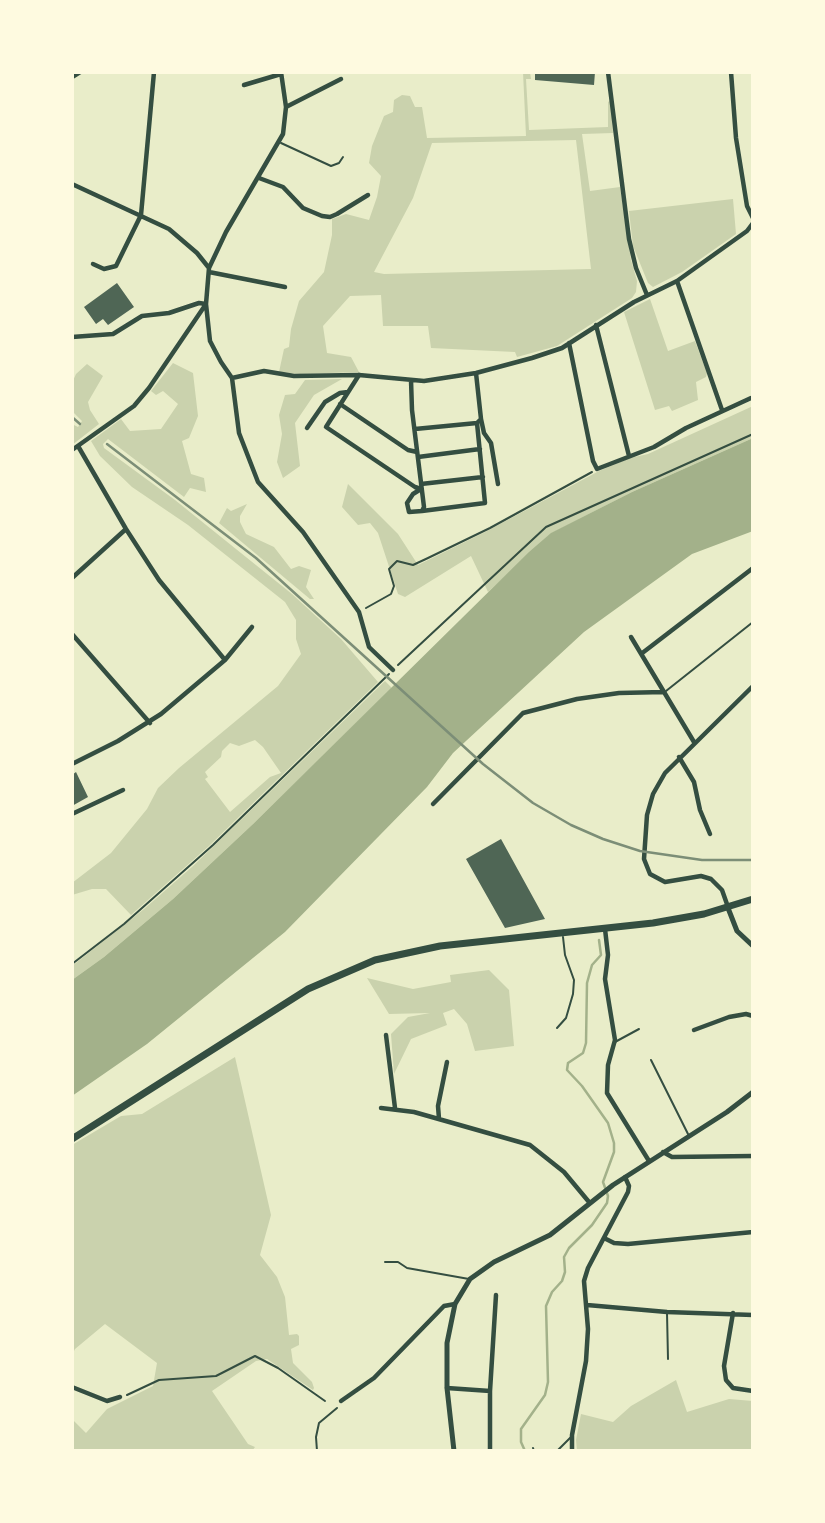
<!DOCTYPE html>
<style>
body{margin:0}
#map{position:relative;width:825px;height:1523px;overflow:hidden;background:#e9edc9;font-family:Arial,sans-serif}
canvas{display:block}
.frame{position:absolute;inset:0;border:74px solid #fefae0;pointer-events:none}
</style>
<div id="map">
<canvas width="825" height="1523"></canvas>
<div class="frame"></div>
</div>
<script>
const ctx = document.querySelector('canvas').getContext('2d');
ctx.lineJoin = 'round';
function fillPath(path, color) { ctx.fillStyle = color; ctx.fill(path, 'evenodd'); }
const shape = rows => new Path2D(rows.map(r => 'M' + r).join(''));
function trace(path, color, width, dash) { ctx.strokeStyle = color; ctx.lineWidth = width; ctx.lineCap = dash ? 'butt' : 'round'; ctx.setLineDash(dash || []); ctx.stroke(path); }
fillPath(shape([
 [523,72,530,72,531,79,526,79,529,130,608,127,608,102,611,100,613,133,582,134,590,191,620,187,631,260,637,281,636,292,632,298,557,346,517,357,515,352,431,348,428,326,383,326,381,295,350,296,323,326,327,353,351,357,359,372,300,374,279,372,284,349,289,347,291,329,299,301,324,272,332,235,332,219,346,214,369,220,377,197,381,176,369,163,372,146,384,116,393,112,394,100,402,95,410,96,415,107,422,107,427,138,526,136],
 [576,140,591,269,384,274,374,272,413,198,432,143],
 [733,199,736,234,682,272,653,287,648,283,633,246,629,211],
 [650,299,668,351,695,341,707,373,706,377,696,382,698,400,672,411,669,406,655,410,624,312],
 [173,363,193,373,198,416,189,438,182,441,191,474,204,478,206,492,190,488,184,497,108,439,103,444,104,448,175,500,292,594,341,639,378,682,209,846,131,915,106,889,92,889,72,895,72,883,111,853,147,809,158,788,179,768,278,686,301,654,296,639,296,620,285,602,188,525,132,487,100,456,91,441,121,419,130,431,161,429,178,404,163,391,156,395,151,391],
 [255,740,263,747,281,773,270,777,230,812,205,779,208,777,205,772,221,757,222,751,230,743,239,746],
 [87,364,103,376,88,402,90,410,99,424,72,445,72,424,78,427,82,421,72,411,72,383,76,374],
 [342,379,314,395,295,423,300,466,283,478,277,462,282,434,279,415,285,395,295,394,305,380],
 [753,406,753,438,632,492,552,533,488,592,471,556,405,597,398,594,378,533,370,523,358,525,342,507,348,484,398,534,418,565,485,532,599,471,630,458,648,454],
 [247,504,240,516,240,522,246,534,274,547,291,569,299,566,311,570,306,587,314,599,310,599,219,523,227,508,231,511],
 [385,681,392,688,253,824,173,899,104,957,72,980,72,966,144,909,193,866],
 [489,970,509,990,514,1046,475,1051,467,1024,454,1009,443,1013,447,1025,411,1039,394,1074,391,1034,408,1017,430,1013,389,1014,367,978,413,989,451,982,450,975],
 [235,1057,271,1215,260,1255,277,1277,285,1297,289,1335,297,1334,299,1336,299,1345,291,1349,293,1363,312,1382,314,1388,313,1390,267,1359,256,1361,212,1391,248,1444,255,1447,252,1451,72,1451,72,1419,86,1433,107,1409,153,1386,157,1363,105,1324,75,1349,72,1355,72,1145,121,1116,142,1114],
 [676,1380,687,1412,729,1399,753,1401,753,1451,577,1451,576,1440,581,1414,613,1422,631,1406]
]), '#cad2ad');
fillPath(shape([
 [753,438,753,531,692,554,584,632,453,753,427,787,285,932,147,1044,72,1096,72,980,104,957,173,899,253,824,529,552,551,533,632,492]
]), '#a3b18a');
trace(shape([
 [525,1451,521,1442,521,1429,545,1395,548,1382,546,1306,552,1292,562,1281,565,1272,564,1257,569,1248,592,1225,607,1203,608,1196,603,1182,614,1152,614,1143,608,1123,582,1086,567,1070,568,1063,583,1053,586,1043,587,983,592,965,601,955,599,940]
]), '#a3b18a', 2.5);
fillPath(shape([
 [530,72,595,72,594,85,535,80,535,74],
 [117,283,134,307,108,325,103,319,96,324,84,307],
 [76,772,88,797,72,806,72,775],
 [501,839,545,919,505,928,466,859]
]), '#4f6655');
trace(shape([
 [366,608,391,594,394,586,389,569,397,561,413,565,428,558,490,528,592,472],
 [398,665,546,527,753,434],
 [72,964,124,924,213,845,389,674],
 [127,1395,159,1380,216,1376,255,1356,278,1368,325,1401],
 [317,1451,316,1437,319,1423,337,1408]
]), '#344e41', 2);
trace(shape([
 [281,143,331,166,339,163,343,157],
 [666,691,753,622],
 [557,1028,566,1018,573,994,574,980,565,955,563,937],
 [615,1042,639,1029],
 [651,1060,688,1134],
 [385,1262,398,1262,407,1268,469,1279],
 [667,1313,668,1359],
 [533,1448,534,1451],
 [557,1451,571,1437]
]), '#344e41', 2);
trace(shape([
 [281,72,286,107,283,134,226,232,209,268,206,304,210,341,221,362,232,378,239,433,258,482,303,532,359,612,369,647,393,670],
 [608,72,629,239,636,268,647,295],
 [731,72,736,138,747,206,753,218],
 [244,85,281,74],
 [286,107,341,79],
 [259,178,283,187,303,208,322,216,330,217,337,214,368,195],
 [72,184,169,229,197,253,209,268],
 [93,264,104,269,116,266,141,215,154,72],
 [209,272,285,287],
 [677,281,722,410],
 [596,325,629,456],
 [72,337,113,334,142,316,169,313,199,303,206,304],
 [569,343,593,461,597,469,654,447,686,428,751,398],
 [476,373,481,419,484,433,491,443,498,484],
 [359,375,326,427,415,487,421,489],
 [232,378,264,371,294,376,359,375,424,381,476,373,532,358,562,348,634,302,677,281,747,231,753,223],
 [411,380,412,410,424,507,422,511,409,512,407,503,413,494,421,489],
 [340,404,408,450,417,452],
 [307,428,325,402,340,393,348,392],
 [415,429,477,423],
 [78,446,126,529,159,580,225,660],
 [72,450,134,406,149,388,206,304],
 [418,457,480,449],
 [421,484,483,477],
 [422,511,485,503,477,423,481,419],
 [72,578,126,529],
 [72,634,150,723],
 [631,637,694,742],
 [641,654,753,568],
 [679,757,694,782,700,810,710,834],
 [72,764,118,741,161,714,225,660,252,627],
 [433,804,523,713,577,699,619,693,664,692],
 [72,814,123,790],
 [728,907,722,890,711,879,701,876,665,882,650,874,644,859,647,815,653,794,665,773,753,686],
 [605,929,608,955,605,979,615,1040,608,1065,607,1093,649,1161],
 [694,1030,729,1017,746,1014,753,1016],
 [386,1035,395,1108],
 [381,1108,414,1112,530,1145,564,1172,589,1202],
 [439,1119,438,1106,447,1062],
 [663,1152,672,1157,753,1156],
 [604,1238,614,1243,628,1244,753,1232],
 [587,1305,667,1312,753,1315],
 [733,1313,724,1366,726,1380,733,1388,753,1391],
 [72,1387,107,1401,120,1397],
 [447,1388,490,1391],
 [341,1401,374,1378,444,1306,455,1304],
 [490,1451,490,1391,496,1295],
 [572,1451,572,1435,586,1361,588,1329,584,1281,588,1268,628,1192,629,1186,625,1177]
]), '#344e41', 4.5);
trace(shape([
 [72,77,80,72],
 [728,908,737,931,753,946],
 [454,1451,447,1388,447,1343,455,1304,470,1279,494,1262,550,1235,613,1185,727,1112,753,1092]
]), '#344e41', 5);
trace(shape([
 [72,1139,308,989,375,960,440,946,653,923,704,914,753,899]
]), '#344e41', 7);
trace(shape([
 [72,417,80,424],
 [107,444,256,558,483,764,533,803,571,825,603,839,640,851,702,860,753,860]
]), '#7c8e77', 2.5);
</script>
